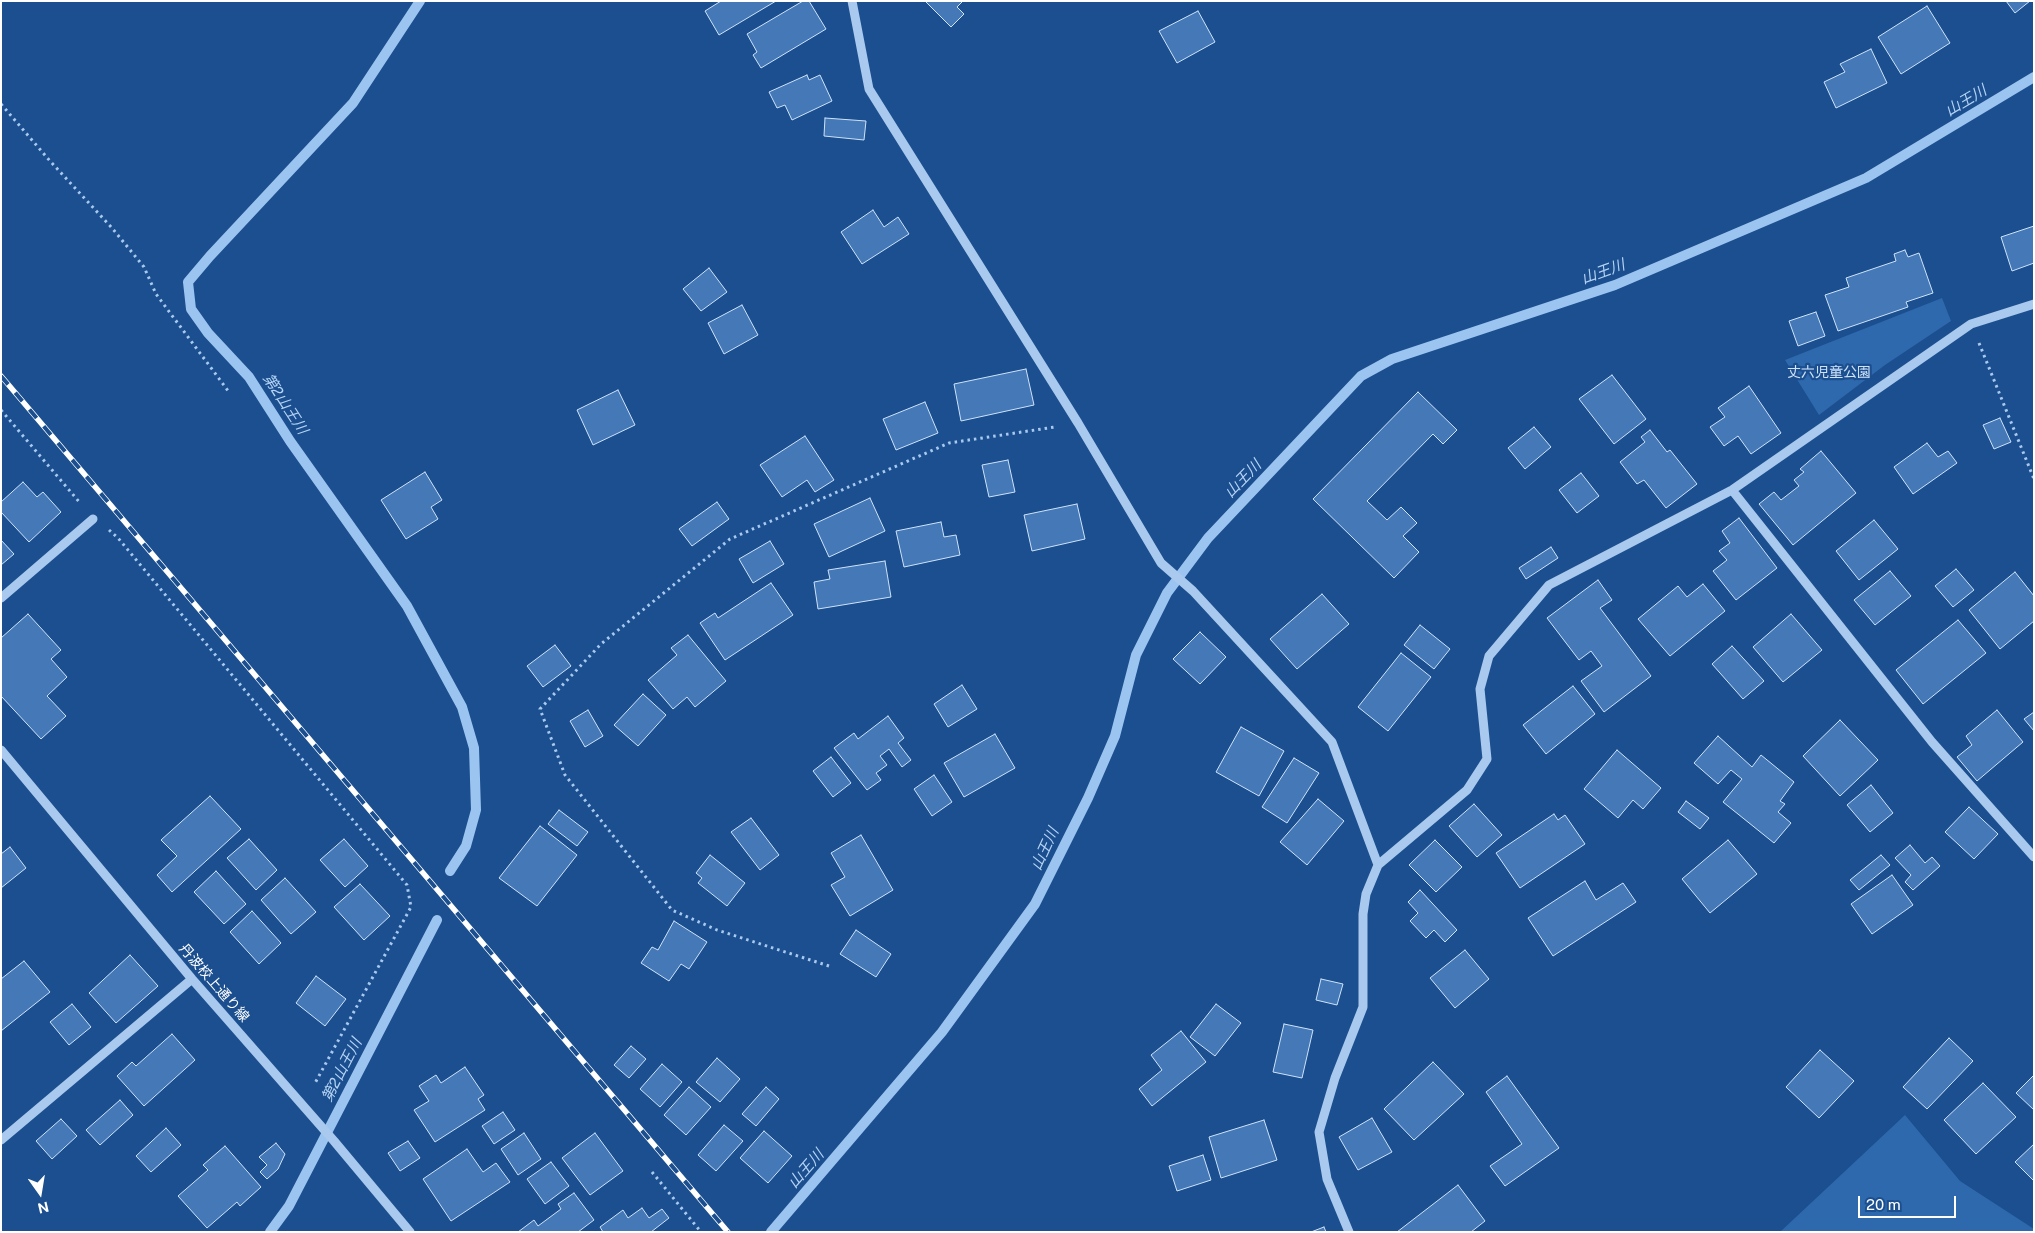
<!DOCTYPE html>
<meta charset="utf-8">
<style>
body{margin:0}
#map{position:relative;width:2035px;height:1233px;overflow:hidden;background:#1b4f8f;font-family:"Public Sans",sans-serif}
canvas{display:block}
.frame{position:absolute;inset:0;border:2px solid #fff;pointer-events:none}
.north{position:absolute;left:15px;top:1168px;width:50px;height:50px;-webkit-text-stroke:4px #1b4f8f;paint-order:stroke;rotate:167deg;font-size:14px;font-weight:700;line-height:20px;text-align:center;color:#fff}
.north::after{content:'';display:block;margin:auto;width:18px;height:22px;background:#fff;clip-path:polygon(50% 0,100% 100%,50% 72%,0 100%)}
.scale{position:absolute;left:1858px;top:1196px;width:98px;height:22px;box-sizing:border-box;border:2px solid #fff;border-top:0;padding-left:6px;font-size:15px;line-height:18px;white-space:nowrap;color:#fff;-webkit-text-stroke:4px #1b4f8f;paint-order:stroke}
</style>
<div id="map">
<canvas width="2035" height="1233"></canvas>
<div class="frame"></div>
<div class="north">N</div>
<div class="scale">20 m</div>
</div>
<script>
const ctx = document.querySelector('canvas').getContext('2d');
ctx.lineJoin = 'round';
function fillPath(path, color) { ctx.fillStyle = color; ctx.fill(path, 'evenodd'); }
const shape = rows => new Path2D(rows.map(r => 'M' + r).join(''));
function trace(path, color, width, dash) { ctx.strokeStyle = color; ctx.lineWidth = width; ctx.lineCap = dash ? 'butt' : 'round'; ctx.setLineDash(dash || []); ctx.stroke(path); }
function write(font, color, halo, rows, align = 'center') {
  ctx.font = font + ' "Public Sans","Noto Sans JP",sans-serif'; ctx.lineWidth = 4.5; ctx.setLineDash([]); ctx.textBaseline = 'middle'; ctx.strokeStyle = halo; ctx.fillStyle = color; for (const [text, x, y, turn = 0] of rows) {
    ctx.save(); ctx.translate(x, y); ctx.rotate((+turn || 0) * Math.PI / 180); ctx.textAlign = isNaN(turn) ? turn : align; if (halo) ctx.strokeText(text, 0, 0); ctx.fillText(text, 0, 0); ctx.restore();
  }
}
fillPath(shape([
 [1942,298,1951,321,1885,365,1819,415,1785,360],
 [1905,1115,1960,1181,2034,1229,2034,1232,1780,1232]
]), '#2e69ad');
trace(shape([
 [420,1,353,103,210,256,188,282,191,309,208,333,249,377,290,441,407,606,462,707,474,748,476,810,466,846,450,871],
 [270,1232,289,1206,437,920],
 [771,1232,942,1032,1035,904,1088,798,1115,736,1136,655,1167,593,1208,538,1361,376,1392,359,1615,285,1866,178,2034,77]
]), '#9cc4f0', 10);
const building = shape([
 [721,1,776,1,719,35,705,11,721,1],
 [803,1,809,1,826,29,761,68,753,55,757,52,747,34,803,1],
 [925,1,963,1,957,7,964,14,951,27,925,1],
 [2006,1,2030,1,2015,13,2006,1],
 [1927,6,1950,43,1901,74,1878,37,1927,6],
 [1198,11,1215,42,1177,63,1159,31,1198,11],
 [1871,49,1887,83,1836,108,1824,82,1845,72,1840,64,1871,49],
 [807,75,809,80,820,75,832,101,792,120,785,105,777,108,769,92,807,75],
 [825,118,866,121,864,140,824,136,825,118],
 [873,210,884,227,898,217,909,234,862,264,841,232,873,210],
 [2034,226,2034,263,2012,271,2001,237,2034,226],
 [1905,250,1908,257,1919,253,1933,293,1906,302,1908,307,1838,331,1825,295,1849,287,1846,278,1896,261,1894,254,1905,250],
 [709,268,727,292,701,311,683,289,709,268],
 [742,305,758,335,724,354,708,323,742,305],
 [1816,312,1825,336,1798,346,1789,321,1816,312],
 [1026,369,1034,405,961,421,954,384,1026,369],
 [1612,375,1646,419,1614,444,1579,399,1612,375],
 [1749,386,1781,433,1751,454,1738,436,1724,446,1710,427,1725,417,1718,408,1749,386],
 [618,390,635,425,593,445,577,410,618,390],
 [1418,392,1457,430,1443,444,1433,434,1367,501,1387,520,1401,507,1417,523,1403,536,1419,552,1394,578,1313,499,1418,392],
 [925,402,938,433,896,450,883,419,925,402],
 [2000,418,2011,442,1994,449,1983,425,2000,418],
 [1534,427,1551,447,1525,469,1508,448,1534,427],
 [1650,430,1667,452,1670,450,1697,484,1666,508,1644,480,1637,484,1620,462,1645,442,1641,437,1650,430],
 [805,436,834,480,815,492,807,480,782,497,760,465,805,436],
 [1927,443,1938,457,1948,451,1957,463,1913,494,1894,467,1927,443],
 [1821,451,1856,493,1793,545,1759,504,1774,492,1781,500,1799,486,1794,480,1804,472,1800,469,1821,451],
 [1008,460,1015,492,989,497,982,465,1008,460],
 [425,472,442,500,431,507,438,519,406,539,381,500,425,472],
 [1581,473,1599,496,1577,513,1559,490,1581,473],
 [23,482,37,497,43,492,61,512,29,542,1,512,1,502,23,482],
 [870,498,885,531,829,557,814,524,870,498],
 [717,502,729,519,692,546,679,529,717,502],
 [1077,504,1085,539,1032,551,1024,515,1077,504],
 [1739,518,1777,568,1736,600,1713,571,1727,560,1719,551,1730,543,1722,531,1739,518],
 [1874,520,1898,549,1859,580,1836,551,1874,520],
 [941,522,944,537,956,535,960,555,904,567,896,531,941,522],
 [1,540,14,554,1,565,1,540],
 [770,541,784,564,753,583,739,559,770,541],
 [1551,547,1558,558,1526,579,1519,568,1551,547],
 [885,561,891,597,818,609,814,582,830,579,828,570,885,561],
 [1956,569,1974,590,1953,607,1935,586,1956,569],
 [1890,571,1911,596,1875,625,1854,600,1890,571],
 [2015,572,2034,596,2034,621,2000,649,1969,610,2015,572],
 [1598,580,1612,600,1600,608,1651,676,1604,712,1581,681,1602,666,1591,651,1579,660,1547,618,1598,580],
 [771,583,793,615,725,660,700,623,715,613,718,618,771,583],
 [1703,584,1725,611,1670,656,1638,619,1678,586,1687,597,1703,584],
 [1322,594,1349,624,1297,669,1270,639,1322,594],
 [28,614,61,650,51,659,67,677,47,696,66,716,41,739,1,696,1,638,28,614],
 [1791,614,1822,650,1783,682,1753,647,1791,614],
 [1958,620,1986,653,1923,704,1896,670,1958,620],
 [1420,625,1450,649,1434,669,1404,645,1420,625],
 [1200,632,1226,657,1200,684,1173,659,1200,632],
 [688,635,726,681,695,707,687,697,673,709,648,680,677,655,671,648,688,635],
 [555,645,571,666,543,687,527,666,555,645],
 [1732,646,1764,681,1743,699,1712,664,1732,646],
 [1401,653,1431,677,1388,731,1358,707,1401,653],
 [962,685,977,709,948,727,934,704,962,685],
 [1573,686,1595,714,1546,754,1523,725,1573,686],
 [643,694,666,715,638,746,614,725,643,694],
 [588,710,603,736,585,747,570,721,588,710],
 [1997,710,2023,742,1977,781,1957,757,1972,745,1966,736,1997,710],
 [2034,712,2034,731,2024,719,2034,712],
 [888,716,904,738,898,743,911,760,902,767,889,749,880,756,887,765,876,773,881,780,867,790,834,748,854,733,858,739,888,716],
 [1840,720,1878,760,1840,796,1803,756,1840,720],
 [1241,727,1284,751,1259,796,1216,772,1241,727],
 [995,734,1015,768,964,797,944,763,995,734],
 [1718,736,1752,767,1761,755,1794,782,1780,801,1785,804,1778,812,1791,823,1774,843,1723,802,1742,779,1731,770,1718,784,1694,763,1718,736],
 [1617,750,1661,788,1643,809,1633,800,1618,818,1584,789,1617,750],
 [831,757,851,783,833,797,813,771,831,757],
 [1294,758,1319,773,1287,823,1262,807,1294,758],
 [934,775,952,802,932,816,914,789,934,775],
 [1871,785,1893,813,1870,832,1847,805,1871,785],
 [210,796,241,829,172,892,157,875,177,856,161,840,210,796],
 [1318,799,1344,821,1307,865,1280,842,1318,799],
 [1686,801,1709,818,1700,829,1678,812,1686,801],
 [1474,804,1502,835,1477,857,1449,826,1474,804],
 [1969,807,1998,834,1974,859,1945,832,1969,807],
 [559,810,588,832,577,846,548,824,559,810],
 [1554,814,1558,820,1565,815,1585,844,1520,888,1496,853,1554,814],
 [751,818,779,855,760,870,731,832,751,818],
 [540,826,577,855,537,906,499,878,540,826],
 [861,835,893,890,850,916,831,885,845,877,831,853,861,835],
 [249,839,277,870,256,890,227,858,249,839],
 [344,839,368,866,345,887,320,860,344,839],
 [1435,840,1462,867,1436,892,1409,865,1435,840],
 [1728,840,1757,874,1710,913,1682,879,1728,840],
 [1910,845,1925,863,1932,857,1940,866,1913,890,1905,882,1911,875,1895,858,1910,845],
 [10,847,26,868,1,888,1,854,10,847],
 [710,855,745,883,727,906,698,883,702,878,696,873,710,855],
 [1881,855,1890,865,1859,890,1850,880,1881,855],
 [216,871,246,904,224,924,194,892,216,871],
 [1892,875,1913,905,1872,934,1851,904,1892,875],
 [285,878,316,912,291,934,261,900,285,878],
 [1585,881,1596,900,1623,883,1636,902,1553,956,1528,918,1585,881],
 [360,884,390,916,364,940,334,907,360,884],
 [1420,890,1457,930,1445,942,1434,930,1426,938,1410,921,1418,913,1408,902,1420,890],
 [252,911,281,943,259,964,230,932,252,911],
 [674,921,707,942,689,969,681,964,669,981,641,963,652,947,658,950,674,921],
 [856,930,891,954,876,977,840,954,856,930],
 [1465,950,1489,979,1455,1008,1430,978,1465,950],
 [130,955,158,986,116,1023,89,993,130,955],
 [24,961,50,992,1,1031,1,979,24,961],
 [316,976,346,999,325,1026,296,1003,316,976],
 [1321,979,1343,984,1337,1005,1316,1000,1321,979],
 [72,1004,91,1027,69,1045,50,1022,72,1004],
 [1216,1004,1241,1023,1215,1056,1190,1037,1216,1004],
 [1284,1024,1313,1030,1302,1078,1273,1072,1284,1024],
 [1181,1031,1206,1062,1152,1106,1139,1089,1162,1070,1151,1055,1181,1031],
 [172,1034,195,1060,144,1106,117,1076,132,1062,136,1066,172,1034],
 [1949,1038,1973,1061,1927,1109,1903,1087,1949,1038],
 [631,1046,646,1059,629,1078,614,1065,631,1046],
 [1820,1050,1854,1081,1819,1118,1786,1087,1820,1050],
 [717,1058,740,1079,720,1102,696,1082,717,1058],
 [1433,1062,1464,1094,1414,1140,1384,1109,1433,1062],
 [662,1064,682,1082,660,1107,640,1089,662,1064],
 [465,1067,484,1095,478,1099,485,1110,435,1142,414,1110,429,1101,419,1086,436,1075,441,1083,465,1067],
 [2034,1075,2034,1110,2016,1093,2034,1075],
 [1507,1076,1559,1148,1505,1186,1490,1166,1522,1144,1486,1092,1507,1076],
 [1983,1083,2016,1117,1976,1154,1944,1120,1983,1083],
 [689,1087,711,1107,686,1135,664,1115,689,1087],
 [766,1087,779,1099,756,1126,742,1114,766,1087],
 [120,1100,133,1115,100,1145,86,1130,120,1100],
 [503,1112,515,1130,494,1144,482,1126,503,1112],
 [1372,1118,1392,1152,1358,1170,1339,1137,1372,1118],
 [61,1119,77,1136,52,1159,36,1141,61,1119],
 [1264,1120,1277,1160,1221,1178,1209,1137,1264,1120],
 [724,1125,743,1141,716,1171,698,1155,724,1125],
 [166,1128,181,1145,151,1172,136,1156,166,1128],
 [764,1131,792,1156,768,1183,740,1158,764,1131],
 [524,1133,541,1159,518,1175,501,1149,524,1133],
 [595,1133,623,1171,590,1195,562,1158,595,1133],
 [408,1141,420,1158,400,1171,388,1153,408,1141],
 [276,1143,285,1154,278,1169,267,1179,260,1172,267,1165,259,1157,276,1143],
 [2034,1144,2034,1181,2015,1162,2034,1144],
 [225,1146,261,1187,240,1206,237,1202,207,1228,178,1196,208,1170,203,1165,225,1146],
 [467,1149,483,1172,496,1163,510,1182,451,1221,423,1179,467,1149],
 [1203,1155,1211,1180,1177,1191,1169,1166,1203,1155],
 [551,1162,569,1186,545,1204,527,1179,551,1162],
 [1458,1185,1485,1221,1471,1232,1397,1232,1458,1185],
 [574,1193,594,1220,578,1232,518,1232,534,1220,538,1226,561,1209,558,1204,574,1193],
 [642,1208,649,1218,662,1209,669,1218,651,1232,603,1232,600,1227,623,1210,628,1218,642,1208],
 [1324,1227,1326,1232,1311,1232,1324,1227]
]);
fillPath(building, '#4478b7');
trace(building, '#cfe3fa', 1);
trace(shape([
 [1,104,50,161,112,228,144,267,156,294,229,392],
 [1979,343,2034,479],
 [1,410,81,504],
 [109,530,118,538,407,885,411,907,314,1085],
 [829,966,717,930,672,910,565,775,540,709,601,644,730,539,949,443,1055,427],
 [652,1172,701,1232]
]), '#a9c9ee', 3, [2.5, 4]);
trace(shape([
 [852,1,869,89,1078,423,1161,563,1193,591,1332,742,1378,865],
 [1732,490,1932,742,2034,857],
 [1,598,93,519],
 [1,750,192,979,334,1141,410,1232],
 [1,1140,192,979],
 [1349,1232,1327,1179,1319,1132,1335,1078,1363,1007,1363,914,1366,894,1378,865,1467,790,1487,759,1480,689,1489,656,1549,585,1732,490,1971,324,2034,304]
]), '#a9c9ee', 9);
const rail = shape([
 [1,376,728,1232]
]);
trace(rail, '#fff', 5.5);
trace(rail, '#1b4f8f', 4, [11]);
write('14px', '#cfe3fa', '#1b4f8f', [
 ["丈六児童公園",1829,373]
]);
write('14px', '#fff', '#1b4f8f', [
 ["丹波校上通り線",214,983,49]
]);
write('italic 15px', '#b5d3f5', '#1b4f8f', [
 ["山王川",1966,101,-31],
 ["山王川",1603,272,-20],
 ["第2山王川",285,404,57],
 ["山王川",1243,479,-46],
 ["山王川",1045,849,-65],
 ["第2山王川",342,1070,-63],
 ["山王川",806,1169,-49]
]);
</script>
